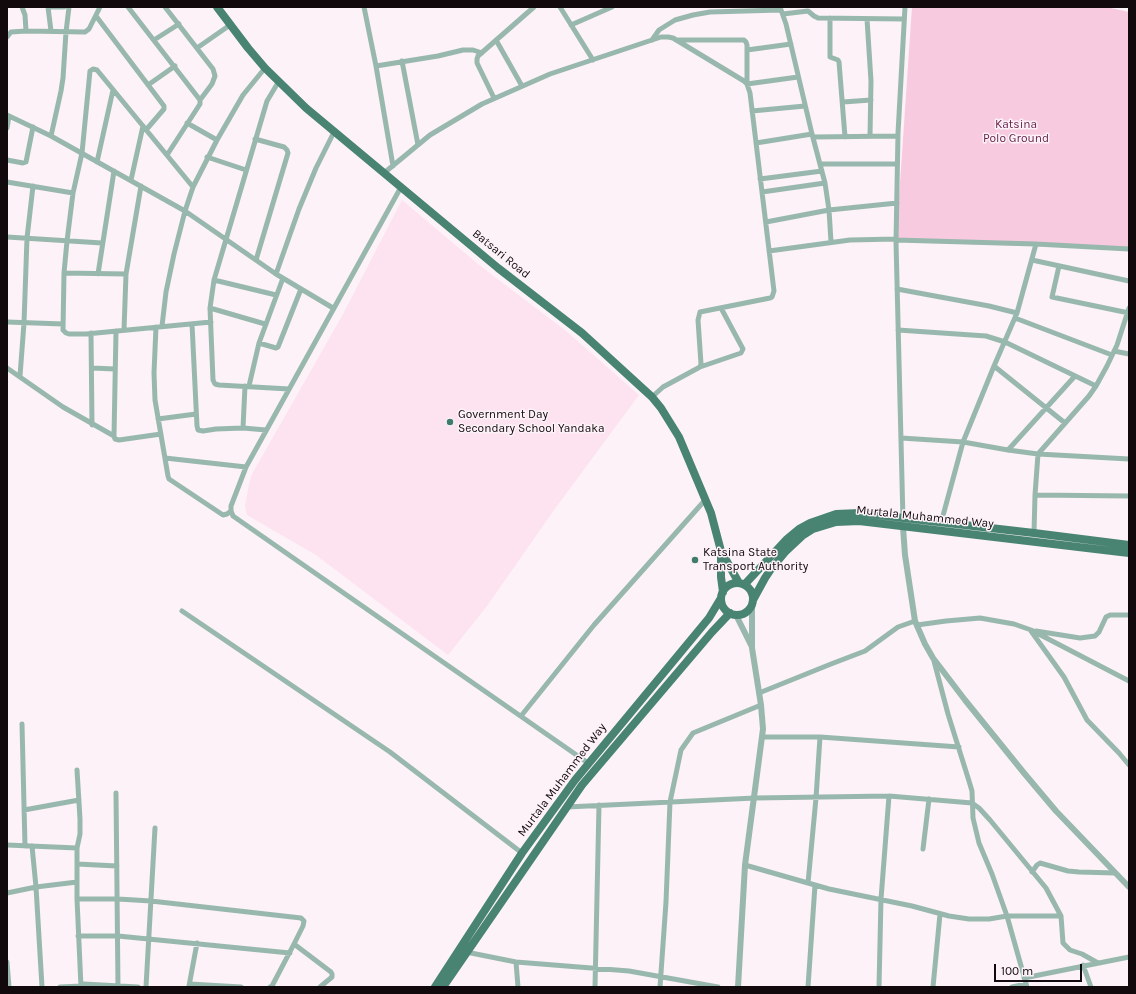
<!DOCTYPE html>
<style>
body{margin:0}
#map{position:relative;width:1136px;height:994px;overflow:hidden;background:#fcf2f7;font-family:Karla,sans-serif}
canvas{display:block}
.frame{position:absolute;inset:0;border:8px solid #12090d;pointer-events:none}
.scale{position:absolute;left:994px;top:964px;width:88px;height:18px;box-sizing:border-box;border:2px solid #12090d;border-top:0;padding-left:5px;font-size:12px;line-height:14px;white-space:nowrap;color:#12090d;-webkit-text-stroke:3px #fcf2f7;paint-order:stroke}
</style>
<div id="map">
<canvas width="1136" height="994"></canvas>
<div class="frame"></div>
<div class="scale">100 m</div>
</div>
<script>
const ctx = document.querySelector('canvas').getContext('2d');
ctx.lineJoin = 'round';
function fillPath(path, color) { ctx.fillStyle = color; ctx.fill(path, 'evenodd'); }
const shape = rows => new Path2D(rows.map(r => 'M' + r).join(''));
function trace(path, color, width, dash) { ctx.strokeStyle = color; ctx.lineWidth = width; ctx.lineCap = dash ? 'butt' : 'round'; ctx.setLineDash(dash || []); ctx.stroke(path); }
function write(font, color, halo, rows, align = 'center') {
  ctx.font = font + ' Karla,sans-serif'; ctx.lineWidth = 3; ctx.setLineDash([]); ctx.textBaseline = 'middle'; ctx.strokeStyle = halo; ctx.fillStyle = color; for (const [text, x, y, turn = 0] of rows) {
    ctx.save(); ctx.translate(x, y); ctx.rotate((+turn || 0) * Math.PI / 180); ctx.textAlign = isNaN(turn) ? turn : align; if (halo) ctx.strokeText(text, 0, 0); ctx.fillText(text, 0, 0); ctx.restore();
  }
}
fillPath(shape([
 [402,200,479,265,566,331,639,395,554,510,487,606,448,655,316,555,247,515,245,506,249,484,252,474,342,316]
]), '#fde2ef');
fillPath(shape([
 [912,7,1106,7,1129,12,1129,249,896,242]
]), '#f7cae0');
trace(shape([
 [22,7,25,15,26,31],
 [48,7,51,31],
 [48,7,64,7],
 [128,7,200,100,200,104,167,155],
 [165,7,213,69,215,76,212,84,200,100],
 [364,7,376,66,393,166],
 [560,7,593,60],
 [780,7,786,24,812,134,825,183,829,210,831,242],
 [783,14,808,11,814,16,818,18,904,19],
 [96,16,164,106,164,109,146,130],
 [830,18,830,57,838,60,839,62,845,137],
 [867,19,871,81,870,136],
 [571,25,612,7],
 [7,37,11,32,26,31,85,32,89,29,100,7],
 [154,40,179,24],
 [496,40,522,86],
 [652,40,659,30,675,20,693,15,710,12,781,10],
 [676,40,744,40,746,42,747,45,747,84,750,93,774,291,772,297,770,298,700,312,698,320,701,364,700,367],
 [197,48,230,25],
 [747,50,791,44],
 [402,61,418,145],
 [376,66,438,56,463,50,473,50,482,53],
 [279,81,267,101,214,280,210,308,213,380,215,384,219,385,289,389],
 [747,84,798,77],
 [148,85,175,66],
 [494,98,477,63,477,59,478,56,534,7],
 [843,102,871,100],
 [752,111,805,106],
 [7,115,51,136,185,211,276,274,333,308],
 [187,123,217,140],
 [7,128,9,116],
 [51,136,61,91,63,78,66,32,69,7],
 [813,137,898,136],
 [255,139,284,147,287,150,288,153,256,260],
 [756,143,812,134],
 [207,157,246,170],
 [7,160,23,163,26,162,33,127],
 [97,162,113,90],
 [820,164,897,164],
 [384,173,430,135,482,104,550,74,661,37,668,37,673,38,744,81,747,84],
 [760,179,822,171],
 [131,180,143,126],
 [7,182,73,193],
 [193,187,97,70,93,69,90,71,82,153,73,193,67,241,64,273,63,330,66,333,69,334,86,334,211,322],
 [401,187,246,467,231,506,231,511,233,516,588,763],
 [762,192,825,183],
 [766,222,829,210,897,203],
 [7,237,102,243],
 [896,240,1036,244,1129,249],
 [769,251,850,240,896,239],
 [1032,260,1129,281],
 [1059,266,1052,297,1129,313],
 [64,273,126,274],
 [98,274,114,171],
 [276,274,299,209,316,168,334,132],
 [214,280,276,295],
 [897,289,989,306,1017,313],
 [210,308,265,324],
 [1015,318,1112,355],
 [7,322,63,324],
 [192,324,197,426,198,430,203,431,216,429,243,428,266,430],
 [162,326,166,292,174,254,185,211,193,187,217,140,243,95,265,68],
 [156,327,154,373,155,400,168,476,169,479,223,515,227,514,231,511],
 [124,330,126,274,141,186],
 [898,330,986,336,1005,342,1096,386],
 [91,333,92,425],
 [259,343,276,348,278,347,301,289],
 [1114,351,1129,354],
 [994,366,1065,423],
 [7,368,63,407,114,436,115,439,119,440,161,434],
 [92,368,115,369],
 [20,376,24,323,27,238,33,186],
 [249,386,259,343,283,278],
 [652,397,663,387,700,367,741,353,743,349,721,308],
 [158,419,196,414],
 [243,428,245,386],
 [114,436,116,331],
 [901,438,963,442,1008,450,1038,454,1129,459],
 [1008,450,1075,376],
 [165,458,246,467],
 [1035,495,1129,496],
 [903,520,896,242,898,133,905,7],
 [941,523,963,442,994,366,1017,313,1036,244],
 [1034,533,1035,495,1038,454,1089,396,1096,386,1107,366,1117,345,1129,308],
 [182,611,390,752,522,853],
 [917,625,946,621,980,618,1014,624,1031,630,1129,681],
 [1031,631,1064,677,1087,720,1119,753,1129,765],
 [1036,631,1080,638,1095,636,1099,632,1106,617,1110,615,1129,615],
 [934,661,948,714,969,781,972,791,973,818,979,843,992,874,1007,916,1027,987],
 [759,693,831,664,865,651,898,627,915,621],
 [521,716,594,625,706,499],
 [22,724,25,846],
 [762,737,820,737,959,747],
 [77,770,80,819,80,834,77,848,77,899,81,987],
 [116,793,118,987],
 [567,807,755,798,889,796,972,803,979,808,990,820,1046,888,1061,916,1063,943,1070,950,1082,954,1098,963],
 [24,810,79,800],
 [7,845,77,848],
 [32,846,36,887,42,987],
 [923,849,929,799],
 [77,864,117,866],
 [745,865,829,889,912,906,949,916,969,919,989,919,1007,916,1061,916],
 [1032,872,1037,865,1040,863,1068,871,1079,872,1115,873],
 [808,883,816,798,820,737],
 [7,893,36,887,77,882],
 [77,899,118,899,151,901,301,918,304,921,303,926,294,944,272,986,270,987],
 [78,936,118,936,290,953],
 [294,944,331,972,332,974,332,977,320,987],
 [466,952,516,962,629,971,718,987],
 [7,962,9,987],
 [516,962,518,987],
 [1083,965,1091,987],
 [1024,978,1129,957],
 [190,984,241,987],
 [189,986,197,943],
 [60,987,81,986,84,984,138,987],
 [146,987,155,828],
 [595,987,599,805],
 [660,987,666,902,670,802,681,750,693,733,761,705],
 [808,987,815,885],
 [879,987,881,899,889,796],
 [933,987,940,914],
 [1012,987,1026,984]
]), '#99b8ad', 5);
trace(shape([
 [903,527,905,555,915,621,925,644,933,658,965,700,1024,773,1056,811,1129,887],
 [736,615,752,647],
 [738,987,745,865,763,729,761,705,752,648,752,606]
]), '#99b8ad', 6);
trace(shape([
 [217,7,248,48,265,68,306,108,498,268,582,333,652,397,661,408,679,437,711,513,721,551,739,583],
 [721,552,721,577,723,592],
 '721 599a16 16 0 1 1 32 0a16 16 0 1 1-32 0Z',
 [745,584,787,539,799,529,810,523,836,514,860,513,1034,533,1129,545],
 [753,600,765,578,771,569,786,551,802,536,813,529,836,522,859,521,1129,553],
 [435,987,522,853,575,780,709,618,721,598],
 [443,987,582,785,712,632,730,613]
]), '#488471', 8);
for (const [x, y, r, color] of [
 [450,422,4,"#3f7d6a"],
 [695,560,4,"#3f7d6a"]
]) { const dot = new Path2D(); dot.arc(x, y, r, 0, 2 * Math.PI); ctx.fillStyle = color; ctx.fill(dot); trace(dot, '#fcf2f7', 1.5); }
write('12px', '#661f49', '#fcf2f7', [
 ["Katsina",1016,125],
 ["Polo Ground",1016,139]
]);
write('12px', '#12090d', '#fcf2f7', [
 ["Batsari Road",501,254,39],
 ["Murtala Muhammed Way",925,517,6],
 ["Murtala Muhammed Way",562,780,-53]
]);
write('12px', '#12090d', '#fcf2f7', [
 ["Government Day",458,415],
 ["Secondary School Yandaka",458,429],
 ["Katsina State",703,553],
 ["Transport Authority",703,567]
], 'left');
</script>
